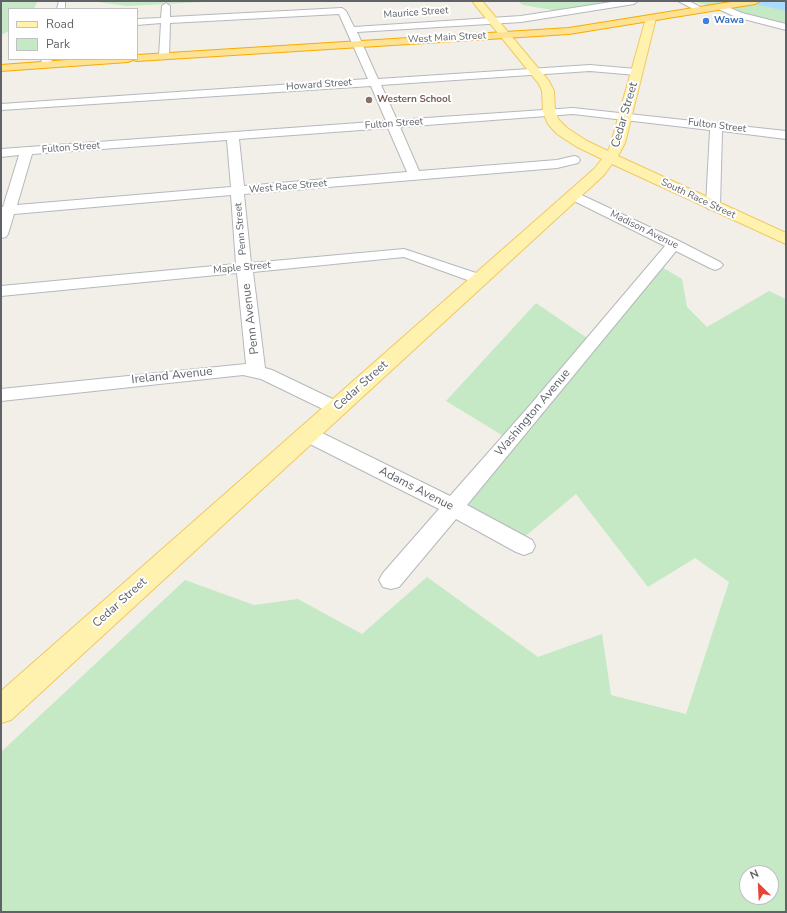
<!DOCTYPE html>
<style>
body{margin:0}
#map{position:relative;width:787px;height:913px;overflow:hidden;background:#f1efe8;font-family:"Nunito Sans",sans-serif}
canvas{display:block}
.frame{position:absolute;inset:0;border:2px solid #5f6368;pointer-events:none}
.legend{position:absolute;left:8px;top:8px;width:130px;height:52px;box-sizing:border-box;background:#fff;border:1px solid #bfc1c3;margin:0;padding:5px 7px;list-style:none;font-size:12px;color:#5f6368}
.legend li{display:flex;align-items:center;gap:8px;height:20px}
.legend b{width:20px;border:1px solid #bfc1c3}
.north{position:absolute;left:739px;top:865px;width:40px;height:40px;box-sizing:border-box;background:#fff;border:1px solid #bfc1c3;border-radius:50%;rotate:336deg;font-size:11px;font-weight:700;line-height:16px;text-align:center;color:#5f6368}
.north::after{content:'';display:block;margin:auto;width:14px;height:18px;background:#ea4335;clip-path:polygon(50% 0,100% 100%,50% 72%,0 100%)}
</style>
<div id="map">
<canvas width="787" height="913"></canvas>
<div class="frame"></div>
<ul class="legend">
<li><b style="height:5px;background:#fff2af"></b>Road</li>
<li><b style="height:11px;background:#c5e8c5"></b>Park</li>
</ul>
<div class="north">N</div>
</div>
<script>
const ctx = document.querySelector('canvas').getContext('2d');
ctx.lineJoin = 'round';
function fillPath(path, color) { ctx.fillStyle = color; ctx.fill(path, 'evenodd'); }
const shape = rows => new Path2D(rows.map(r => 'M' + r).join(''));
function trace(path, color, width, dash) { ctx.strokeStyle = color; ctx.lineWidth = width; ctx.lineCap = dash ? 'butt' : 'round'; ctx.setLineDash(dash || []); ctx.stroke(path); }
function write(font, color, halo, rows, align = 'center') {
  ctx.font = font + ' "Nunito Sans",sans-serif'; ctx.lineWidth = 4; ctx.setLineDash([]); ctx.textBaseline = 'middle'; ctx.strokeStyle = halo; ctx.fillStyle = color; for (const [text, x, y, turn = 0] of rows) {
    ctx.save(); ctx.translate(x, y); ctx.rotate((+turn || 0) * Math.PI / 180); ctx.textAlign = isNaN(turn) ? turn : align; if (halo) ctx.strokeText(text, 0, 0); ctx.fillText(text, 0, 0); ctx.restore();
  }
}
fillPath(shape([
 [1,1,50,1,37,2,34,9,9,9,9,31,1,35],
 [91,1,223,1,127,6],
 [518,1,625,1,558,11,523,5],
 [692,1,752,1,786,11,786,27],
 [660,266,682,279,687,307,707,327,769,291,786,299,786,912,1,912,1,752,185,580,254,605,298,599,362,634,427,577,538,657,602,634,611,695,686,714,729,582,695,558,648,587,576,494,517,543,459,503,510,440,446,401,536,303,593,342],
 [747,873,771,873,771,897,747,897]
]), '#c5e8c5');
fillPath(shape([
 [749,1,786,1,786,11,758,5]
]), '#aadaff');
const minor = shape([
 [59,1,65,1,65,9,57,9,59,1],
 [618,1,638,1,634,4,521,22,357,32,378,79,590,65,636,69,641,72,636,75,590,71,381,85,397,120,573,108,786,131,786,139,722,131,720,206,718,209,713,210,708,209,706,206,710,130,573,114,400,127,419,171,557,160,574,156,578,157,580,160,578,163,557,168,244,194,251,263,404,249,485,276,487,279,485,282,479,284,473,282,404,257,253,272,265,368,272,370,343,404,345,408,343,412,336,414,329,412,261,379,243,375,1,401,1,389,246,364,237,273,1,296,1,286,236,264,231,195,14,214,8,234,6,237,1,238,1,207,3,207,19,155,1,157,1,149,386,121,371,86,1,110,1,104,368,79,339,14,170,23,169,56,168,58,160,58,159,56,161,23,137,25,137,19,161,18,162,6,166,3,170,6,170,17,342,8,346,11,354,27,521,16,618,1],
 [388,128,407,172,244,186,239,139,388,128],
 [227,140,231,187,17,205,32,154,227,140],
 [678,1,689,1,706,10,705,12,699,12,678,1],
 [721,4,742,13,786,24,786,30,736,17,718,9,717,7,718,5,721,4],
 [42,59,52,59,50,67,42,67,41,65,42,59],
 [573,191,679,241,720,262,723,265,720,268,715,270,710,268,676,251,467,505,532,540,535,546,532,552,524,555,516,552,456,519,399,587,391,589,383,587,379,580,383,573,439,509,300,439,297,434,300,429,307,427,314,429,450,496,531,404,665,246,568,198,566,195,568,192,573,191]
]);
const major = shape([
 [472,1,482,1,549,81,554,91,555,112,559,120,567,128,587,141,608,151,611,143,646,18,647,16,655,16,656,18,625,143,618,156,786,233,786,244,612,164,604,175,11,720,1,723,1,691,594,169,602,159,577,147,557,134,548,124,543,112,542,91,539,84,472,1]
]);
const highway = shape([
 [737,1,760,1,755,4,569,34,137,61,133,60,128,62,1,71,1,65,81,59,137,59,137,55,569,28,737,1]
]);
trace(minor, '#b5b8bc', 2);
trace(major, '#f2c960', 2);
trace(highway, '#f9ab00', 2);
fillPath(minor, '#fff');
fillPath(major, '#fff2af');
fillPath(highway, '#fde293');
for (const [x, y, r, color] of [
 [706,21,4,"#3f7fe0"],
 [369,100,4,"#8d6e63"]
]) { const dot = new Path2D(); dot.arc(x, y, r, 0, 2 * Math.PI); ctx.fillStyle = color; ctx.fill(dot); trace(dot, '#fff', 1.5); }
write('10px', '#5f6368', '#fff', [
 ["Maurice Street",416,13,-4],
 ["West Main Street",447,38,-3],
 ["Howard Street",319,85,-4],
 ["Fulton Street",394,124,-4],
 ["Fulton Street",717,126,7],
 ["Fulton Street",71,148,-4],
 ["West Race Street",288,187,-5],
 ["South Race Street",698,199,25],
 ["Penn Street",241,229,-95],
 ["Madison Avenue",644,230,26],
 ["Maple Street",242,268,-5]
]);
write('bold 10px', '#366cbe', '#fff', [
 ["Wawa",714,21]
], 'left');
write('bold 10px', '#785e54', '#fff', [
 ["Western School",377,100]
], 'left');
write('12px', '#5f6368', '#fff', [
 ["Cedar Street",625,115,-74],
 ["Penn Avenue",251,319,-97],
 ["Ireland Avenue",172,376,-6],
 ["Cedar Street",361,386,-42],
 ["Washington Avenue",533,413,-50],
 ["Adams Avenue",416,489,27],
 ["Cedar Street",120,603,-42]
]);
</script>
